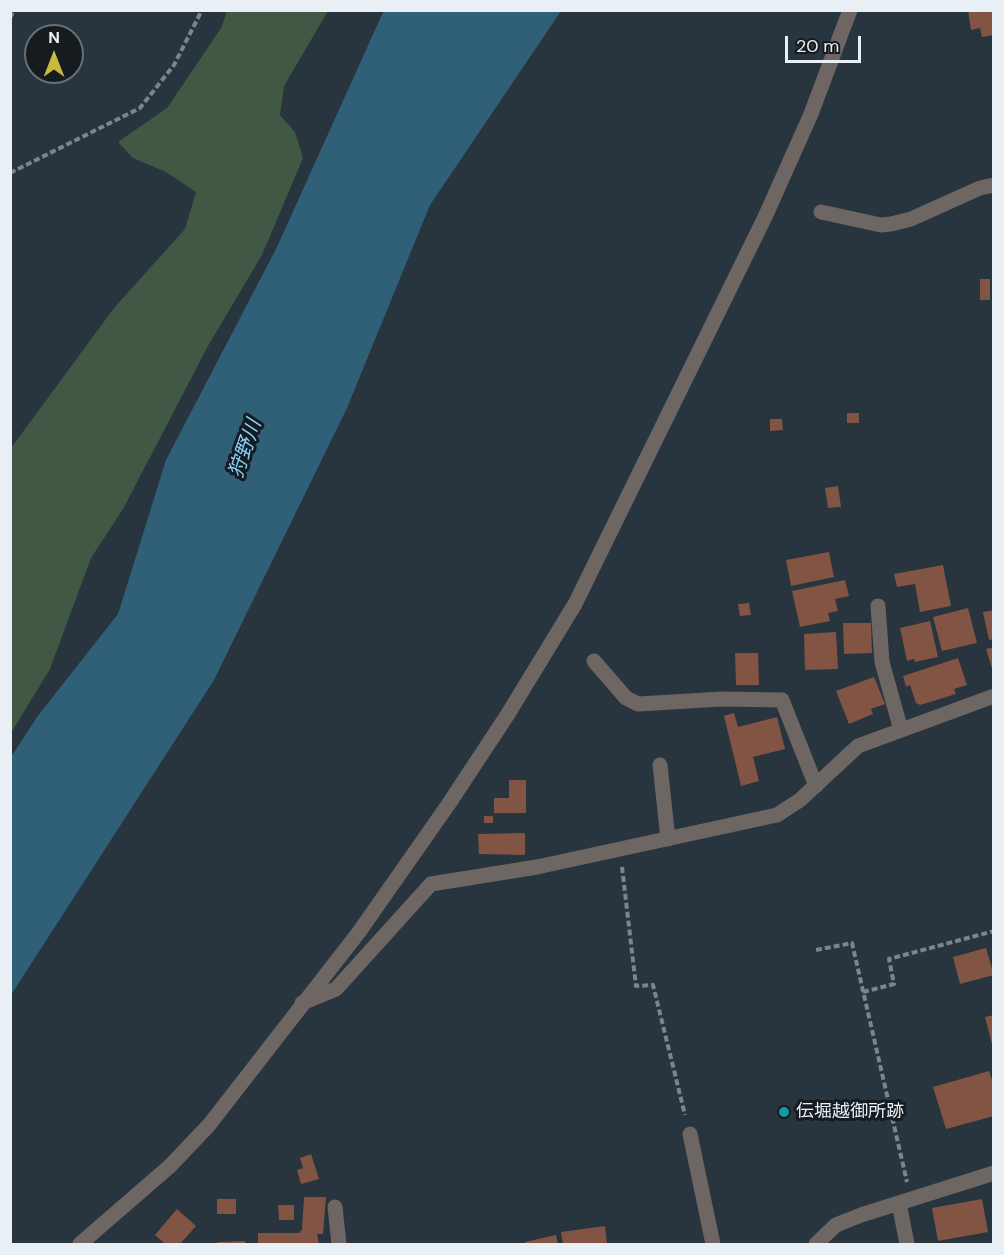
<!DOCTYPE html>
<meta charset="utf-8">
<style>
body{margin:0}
#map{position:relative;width:1004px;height:1255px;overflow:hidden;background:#28343e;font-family:"DM Sans",sans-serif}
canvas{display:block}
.frame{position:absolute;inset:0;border:12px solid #e8f0f6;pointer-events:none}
.north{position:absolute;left:24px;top:24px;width:60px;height:60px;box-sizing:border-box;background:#151b1f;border:2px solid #697075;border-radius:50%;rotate:0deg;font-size:16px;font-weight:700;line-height:24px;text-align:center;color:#e8f0f6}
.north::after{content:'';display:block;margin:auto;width:21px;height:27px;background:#c7bb3c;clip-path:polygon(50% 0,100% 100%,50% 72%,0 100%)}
.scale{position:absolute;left:785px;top:36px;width:76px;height:27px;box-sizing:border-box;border:3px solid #e8f0f6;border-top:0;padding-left:8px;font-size:18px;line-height:21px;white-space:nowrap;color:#e8f0f6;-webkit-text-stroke:4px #151b1f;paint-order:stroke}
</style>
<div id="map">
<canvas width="1004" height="1255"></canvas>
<div class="frame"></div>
<div class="north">N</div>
<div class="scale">20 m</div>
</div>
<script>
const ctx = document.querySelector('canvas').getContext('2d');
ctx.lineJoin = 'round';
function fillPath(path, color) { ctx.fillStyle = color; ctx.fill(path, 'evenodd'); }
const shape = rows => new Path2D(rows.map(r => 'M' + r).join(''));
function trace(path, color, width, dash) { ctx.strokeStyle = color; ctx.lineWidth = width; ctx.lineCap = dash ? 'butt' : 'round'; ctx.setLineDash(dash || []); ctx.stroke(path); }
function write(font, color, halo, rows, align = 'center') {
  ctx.font = font + ' "DM Sans","Noto Sans JP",sans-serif'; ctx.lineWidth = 6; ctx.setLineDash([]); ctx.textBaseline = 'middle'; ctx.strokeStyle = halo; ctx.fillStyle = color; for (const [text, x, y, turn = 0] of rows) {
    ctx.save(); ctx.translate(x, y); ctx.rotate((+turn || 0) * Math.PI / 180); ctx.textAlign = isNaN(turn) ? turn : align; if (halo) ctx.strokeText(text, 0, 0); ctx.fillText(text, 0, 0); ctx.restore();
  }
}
fillPath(shape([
 [227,11,328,11,284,86,280,115,295,132,303,158,262,255,208,346,123,509,91,558,50,669,11,733,11,448,114,308,185,229,196,192,166,172,133,158,118,142,167,108,221,28]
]), '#415844');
fillPath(shape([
 [384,10,561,11,430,205,347,408,214,680,11,995,11,757,37,717,118,614,166,460,277,247]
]), '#306078');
fillPath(shape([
 [968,10,994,10,994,35,982,37,980,28,971,30],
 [980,279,990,279,990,300,980,300],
 [847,413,859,413,859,423,847,423],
 [770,419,782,419,783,430,770,431],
 [838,486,841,507,828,508,825,488],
 [829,552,834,577,791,586,786,560],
 [943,565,951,606,920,612,915,584,897,587,894,574],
 [845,580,849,596,835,599,838,611,828,613,830,621,800,627,792,591],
 [749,603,751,615,740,616,738,604],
 [968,608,977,643,942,651,933,617],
 [994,610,994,639,989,640,983,612],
 [930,621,938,657,915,662,914,659,907,661,900,628],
 [843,623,871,623,872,653,844,654],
 [836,632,838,669,805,670,804,634],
 [994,647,994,672,993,672,986,649],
 [735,653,758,653,759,685,736,685],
 [958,658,967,685,954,689,956,694,920,705,916,703,910,685,906,687,903,676],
 [874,677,885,704,871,709,873,714,849,724,836,691],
 [734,713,738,727,777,717,785,749,753,757,759,781,741,786,724,716],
 [509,780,526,780,526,813,494,813,494,798,509,798],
 [484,816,493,816,493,823,484,823],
 [525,833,525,855,479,854,478,834],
 [986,948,994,975,960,984,953,957],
 [994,1015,994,1048,993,1048,985,1017],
 [989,1071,994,1086,994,1116,946,1129,933,1087],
 [311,1154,319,1179,301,1184,297,1170,303,1168,300,1158],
 [304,1197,326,1197,323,1234,317,1234,319,1244,258,1244,258,1233,299,1233,302,1230],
 [217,1199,236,1199,236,1214,217,1214],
 [982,1199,988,1232,938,1241,932,1208],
 [278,1205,294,1205,294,1220,279,1220],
 [177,1209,196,1226,180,1244,165,1244,155,1235],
 [605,1226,607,1243,563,1244,561,1232],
 [556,1235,558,1244,525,1244,525,1242],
 [245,1241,245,1244,217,1244,217,1242]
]), '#815444');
trace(shape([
 [10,18,14,10],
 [10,173,140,108,174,65,202,10],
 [622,867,636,986,653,985,685,1115],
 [816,950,852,943,907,1182],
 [863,992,894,984,889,959,994,931]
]), '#7b858d', 4, [6, 3]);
trace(shape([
 [821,212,881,225,891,224,911,219,980,188,994,185],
 [878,606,882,662,901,730],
 [594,661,626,698,638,704,722,699,782,700,816,786],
 [660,765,668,839],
 [302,1003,336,989,431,884,537,867,777,815,800,800,858,746,994,696],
 [690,1134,713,1244],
 [899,1203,907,1244],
 [335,1207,339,1244],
 [80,1244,170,1166,209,1125,359,932,448,805,508,714,575,604,765,217,811,114,850,10],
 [816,1244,836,1225,861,1215,994,1173]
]), '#6e6663', 15);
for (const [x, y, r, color] of [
 [784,1112,6,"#0f9aa8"]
]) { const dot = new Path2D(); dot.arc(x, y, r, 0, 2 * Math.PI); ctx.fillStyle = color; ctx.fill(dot); trace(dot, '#151b1f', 2); }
write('18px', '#e8f0f6', '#151b1f', [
 ["伝堀越御所跡",796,1112]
], 'left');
write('italic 20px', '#85d2fb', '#151b1f', [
 ["狩野川",246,449,-71]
]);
</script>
